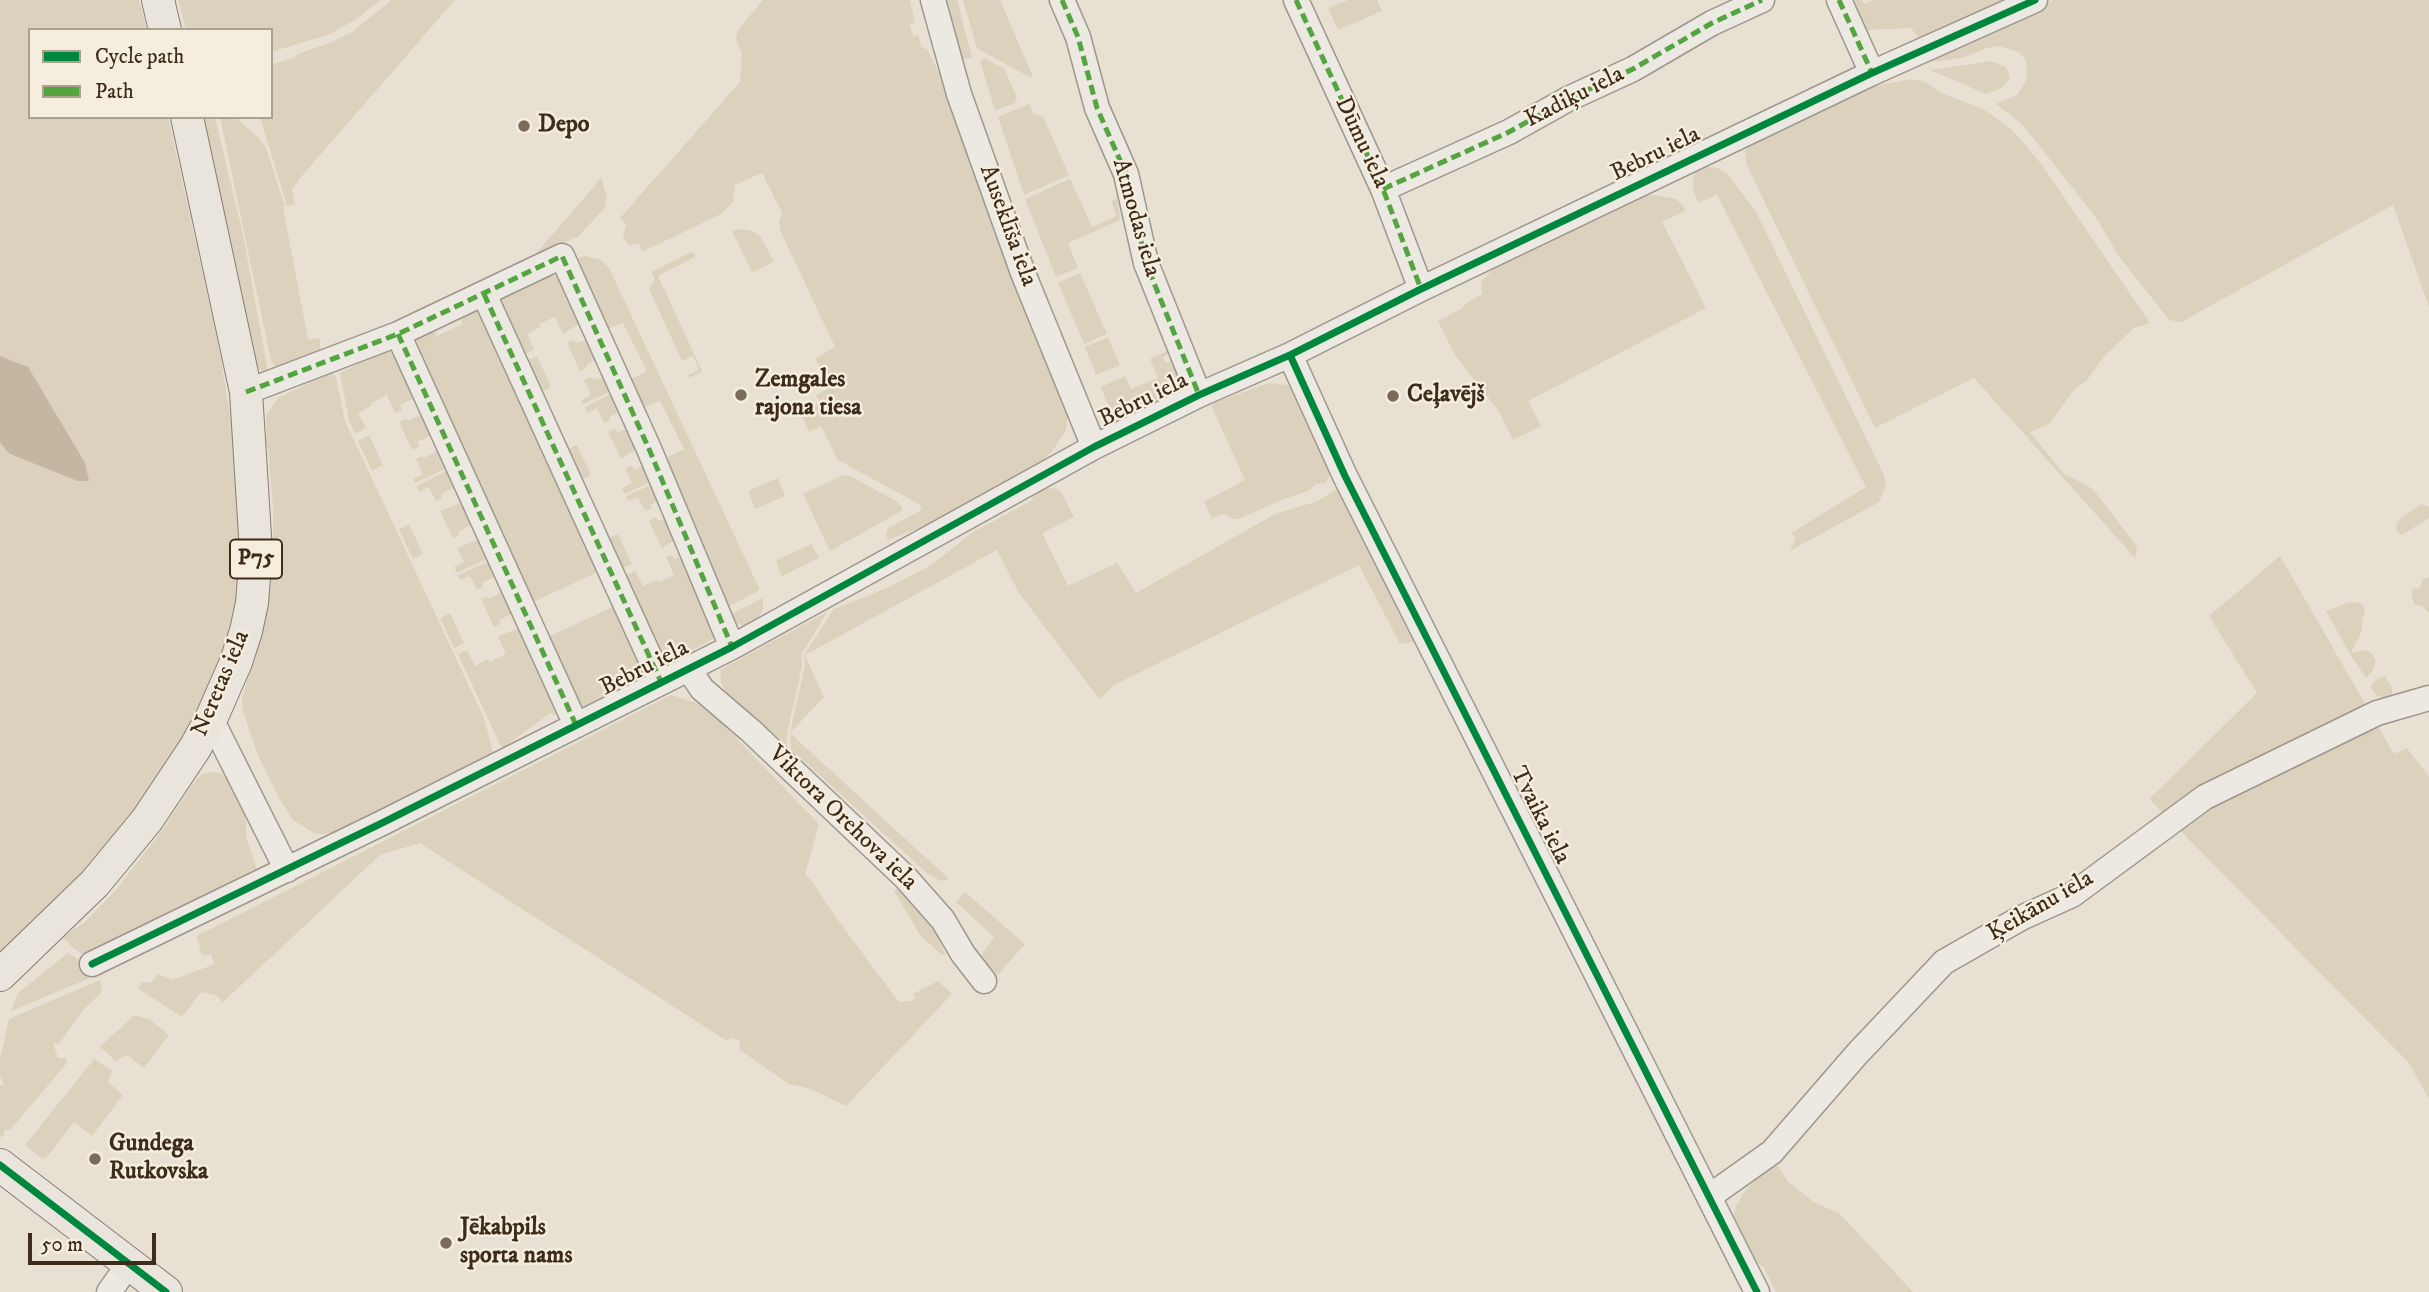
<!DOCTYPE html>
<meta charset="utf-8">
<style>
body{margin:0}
#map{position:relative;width:2429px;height:1292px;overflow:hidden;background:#e8e0d2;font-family:"IM FELL DW Pica",serif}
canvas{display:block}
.legend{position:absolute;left:28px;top:28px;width:245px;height:91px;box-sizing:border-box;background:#f5eddd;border:2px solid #aca08f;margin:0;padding:9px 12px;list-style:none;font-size:21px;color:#3e2c1a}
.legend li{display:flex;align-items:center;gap:14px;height:35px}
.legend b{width:35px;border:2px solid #aca08f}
.scale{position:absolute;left:28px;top:1233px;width:128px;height:32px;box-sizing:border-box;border:4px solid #3e2c1a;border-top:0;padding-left:9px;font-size:21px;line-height:24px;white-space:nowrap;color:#3e2c1a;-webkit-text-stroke:5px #f5eddd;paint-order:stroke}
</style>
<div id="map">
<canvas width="2429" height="1292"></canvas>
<ul class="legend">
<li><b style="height:9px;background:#00873e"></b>Cycle path</li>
<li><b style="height:9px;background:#54a440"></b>Path</li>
</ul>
<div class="scale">50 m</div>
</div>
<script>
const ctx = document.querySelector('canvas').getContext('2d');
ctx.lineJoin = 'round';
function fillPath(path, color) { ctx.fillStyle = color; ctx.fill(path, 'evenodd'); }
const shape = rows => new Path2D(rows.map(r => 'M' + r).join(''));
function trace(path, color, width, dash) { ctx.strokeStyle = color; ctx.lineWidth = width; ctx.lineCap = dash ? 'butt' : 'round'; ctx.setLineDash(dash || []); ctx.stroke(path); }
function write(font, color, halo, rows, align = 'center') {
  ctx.font = font + ' "IM FELL DW Pica",serif'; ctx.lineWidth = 5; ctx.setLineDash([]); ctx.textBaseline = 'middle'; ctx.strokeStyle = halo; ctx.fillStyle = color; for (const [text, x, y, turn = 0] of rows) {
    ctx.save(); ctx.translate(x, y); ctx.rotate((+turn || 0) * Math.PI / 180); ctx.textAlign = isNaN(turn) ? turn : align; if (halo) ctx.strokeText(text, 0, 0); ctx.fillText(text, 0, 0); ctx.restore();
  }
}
fillPath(shape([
 [0,0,139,0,147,30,30,30,30,117,168,117,218,343,236,451,242,548,240,587,234,623,214,681,182,740,135,813,108,848,0,960],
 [178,0,381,0,355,20,330,34,271,52,271,30,186,30],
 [392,0,455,0,300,178,292,190,295,204,287,206,260,117,271,117,271,65,293,58,300,53,327,44,352,32],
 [763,0,910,0,915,23,910,24,913,36,918,35,921,47,927,49,949,93,1068,415,1066,430,1051,453,1035,466,995,487,948,517,888,540,886,535,888,528,922,510,919,504,838,460,821,426,809,432,800,412,820,403,816,395,829,388,815,358,835,347,780,230,779,221,782,213,762,173,735,185,733,202,721,214,642,252,639,244,629,245,623,237,626,224,620,218,740,82,742,54,736,39,738,30],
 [945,0,957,0,972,58,965,59,960,57],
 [963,0,1000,0,1033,77,1031,78,977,48],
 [1348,0,1377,0,1382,11,1338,30,1328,8],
 [1854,0,1862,0,1864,4,1874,0,2005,0,1919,39,1911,28,1867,30],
 [2054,0,2429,0,2429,307,2393,205,2181,322,2169,320,2118,255,2099,222,2083,201,2022,124,1996,104,2017,95,2027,80,2026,61,2020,53,2000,46,1987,48,1962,58,1922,63,1924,59],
 [984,58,1004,69,1017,97,1015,103,995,110,980,61],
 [1991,61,2006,67,2010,78,2002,88,1986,94,1930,70],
 [1912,79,1923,81,1944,94,1983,109,2005,124,2016,134,2042,165,2150,323,2134,328,2105,355,2087,380,2073,391,2049,424,2030,432,2063,473,2093,489,2137,547,2135,558,1974,378,1875,428,1761,195,1746,162,1745,152,1747,146,1864,88],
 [1029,104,1033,113,1043,117,1069,175,1024,195,998,117],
 [197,117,215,117,243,235,269,377,256,365],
 [220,117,235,117,258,137,266,148,285,206,283,207,308,340,320,338,320,351,281,368,276,367,271,361],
 [1705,166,1720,169,1728,174,1756,212,1884,475,1886,485,1879,502,1790,551,1796,538,1791,533,1866,487,1717,195,1698,203,1693,190,1693,179,1695,172],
 [601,178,607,196,605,207,579,236,534,256],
 [1070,179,1092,227,1117,216,1111,201,1117,198,1120,220,1068,243,1078,268,1056,277,1025,199],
 [1647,194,1676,199,1683,206,1685,211,1662,222,1706,308,1528,401,1541,426,1513,440,1498,410,1455,355,1438,321,1461,309,1465,304,1482,294,1481,282,1494,268],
 [743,229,753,231,761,237,774,262,752,272,732,231],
 [691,252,695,254,695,257,658,276,702,371,690,378,688,375,699,370,693,356,682,361,649,289,655,278,651,272],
 [584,256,599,259,609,268,760,590,724,609,664,464,670,456,684,449,660,401,643,408,631,379,647,371,623,323,606,329,574,260],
 [1080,273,1107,334,1084,344,1058,283],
 [548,275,553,275,561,279,581,323,563,334,555,317,539,324,540,327,527,334,534,350,516,358,493,301],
 [478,308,604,569,533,602,414,344,414,338,434,329,437,336,463,324,460,317],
 [1108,337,1120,365,1096,375,1085,347],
 [574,340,576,343,589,340,598,359,586,365,587,368,580,371,567,343],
 [1169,350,1170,353,1163,357,1166,363,1173,360,1185,388,1116,424,1101,387,1125,376,1131,389,1158,378,1150,359],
 [385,351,396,354,417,397,400,405,402,410,395,413,387,395,371,403,371,406,358,413,366,428,355,434,349,420,340,373],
 [537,356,551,387,533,395,519,365],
 [332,372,336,377,345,421,484,718,493,753,342,831,322,834,314,833,293,820,280,800,257,753,242,708,242,698,260,638,273,561,273,507,268,449,266,446,266,415,278,398],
 [591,377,593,380,606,377,612,391,583,404,581,400,591,395,584,380],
 [1269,383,1288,385,1295,390,1330,465,1330,474,1325,483,1316,484,1308,491,1281,500,1239,519,1233,519,1224,514,1212,518,1204,502,1245,480,1212,408,1213,404,1230,397],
 [613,393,621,411,609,417,610,420,604,423,597,408,587,413,585,407],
 [425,413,434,434,417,442,419,447,412,450,399,422,406,419,408,421],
 [628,428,638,448,621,459,608,432,615,429,617,433],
 [369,435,383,465,372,471,358,441],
 [577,445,591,475,574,483,560,453],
 [441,449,449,467,415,483,413,479,423,474,416,459,423,456,424,458],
 [645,465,652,481,625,494,622,488,632,483,625,469,632,466,634,470],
 [451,469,458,486,441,494,442,499,436,501,429,487,419,492,416,486],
 [843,475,850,476,898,502,903,510,830,551,803,494],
 [778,478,785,496,758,508,755,508,748,491],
 [653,484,661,500,650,505,652,508,645,511,638,497,628,501,626,496],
 [1048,488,1058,489,1061,492,1074,517,1042,533,1068,586,1117,563,1136,593,1275,514,1318,501,1335,490,1339,490,1342,494,1413,642,1400,644,1359,565,1114,685,1099,699,1019,593,997,550,805,655,824,697,790,733,949,879,940,881,929,875,791,749,790,733,805,665,804,655,834,609,889,587,933,564,973,532,1033,500,1031,494],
 [465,501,475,523,458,532,459,536,453,538,440,511],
 [2421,504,2429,507,2429,518,2402,535,2397,531,2396,525,2399,520],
 [656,517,658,521,669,518,678,538,662,548,649,521],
 [409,524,423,554,413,559,399,529],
 [618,534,632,564,615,572,601,542],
 [482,538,491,557,457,573,454,567,464,562,457,548],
 [811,544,819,558,782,576,776,562,777,560],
 [672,555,674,559,682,557,715,638,660,667,618,579,635,571,643,586,657,580,658,583,674,575,666,557],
 [2280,556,2394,754,2407,748,2429,777,2429,1099,2409,1063,2149,799,2257,693,2209,616],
 [492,560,499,575,482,583,483,587,477,590,470,576,460,580,458,575],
 [2429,577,2429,613,2422,606,2415,605,2411,595,2413,589,2420,588,2423,579],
 [506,590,516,612,499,620,500,624,494,627,481,599,487,597,489,599],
 [763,598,763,609,757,620,744,626,733,622,728,616],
 [2356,602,2363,605,2365,614,2362,619,2362,631,2351,653,2366,650,2372,654,2376,661,2372,672,2366,678,2350,654,2326,611,2347,603],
 [619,604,650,672,577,710,546,638],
 [827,612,801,655,802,666,787,734,787,745,725,691,721,682,720,670],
 [450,613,464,643,454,648,440,618],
 [520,628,553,696,556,713,555,716,550,713,502,749,458,654,467,650,475,666,488,659,490,662,506,654,498,636],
 [2385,676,2392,688,2392,701,2376,695,2370,687,2377,679],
 [671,695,696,703,711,712,819,824,805,875,811,880,837,919,899,1002,911,1001,915,998,913,994,938,981,952,994,846,1106,811,1089,789,1084,740,1050,739,1040,731,1038,727,1041,420,843,380,855,221,1004,221,1000,215,995,201,992,182,1017,139,989,141,982,151,983,158,974,172,980,215,964,211,954,205,956,201,953,197,936],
 [211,772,222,774,232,781,237,790,246,820,246,837,257,869,251,875,88,958,72,947,63,937,84,923,115,891,164,828,192,785,201,775],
 [901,886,933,926,945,954,942,955,920,935,894,891],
 [965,892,1025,944,997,976,978,960,994,937,956,902],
 [68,953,84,963,90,978,11,1011,18,993],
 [100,980,102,992,82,1011,59,1044,53,1043,58,1058,66,1058,67,1063,10,1130,4,1130,4,1135,0,1138,0,1085,4,1085,0,1076,0,1060,9,1019],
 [134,1015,149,1019,169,1035,144,1068,127,1055,116,1061,100,1047],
 [94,1059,112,1070,108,1082,123,1095,92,1136,74,1122,49,1155,44,1159,41,1158,25,1145],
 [1774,1165,1778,1166,1788,1182,1814,1202,1840,1214,1913,1292,1776,1292,1764,1268,1741,1248,1733,1221,1736,1206,1744,1193,1759,1174]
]), '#dcd1bd');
fillPath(shape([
 [0,356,28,367,85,463,89,481,78,481,10,454,0,443]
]), '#c3b7a2');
const minor = shape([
 [933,0,959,94,1023,273,1094,447],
 [1062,0,1078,37,1097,108,1126,174,1146,263,1199,395],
 [1296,0,1383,189,1421,289],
 [1839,0,1872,73],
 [1383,189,1509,132,1568,99,1633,69,1712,23,1762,0],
 [484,294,661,682],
 [398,334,576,725],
 [1290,355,1345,476,1757,1292],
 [246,392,398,334,562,256,649,449,732,647],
 [688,668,702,689,751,731,906,878,943,920,963,954,984,981],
 [211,719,287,870],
 [92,964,382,823,732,647,1094,447,1199,395,1290,355,1421,289,1872,73,2035,0],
 [1710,1196,1772,1152,1857,1054,1944,962,2021,918,2072,895,2205,797,2377,713,2429,698],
 [109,1292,129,1264]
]);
const major = shape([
 [158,0,165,30],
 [0,975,95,883,147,820,195,748,211,719,236,662,246,631,252,603,256,552,246,392,187,117],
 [0,1165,166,1292]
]);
trace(minor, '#9c968c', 27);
trace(major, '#847d73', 34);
trace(minor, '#ece8e2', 24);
trace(major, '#e9e5dd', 32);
trace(shape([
 [1062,0,1078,37,1097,108,1126,174,1146,263,1199,395],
 [1296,0,1383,189,1421,289],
 [1839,0,1872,73],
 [1383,189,1509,132,1568,99,1633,69,1712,23,1762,0],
 [484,294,661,682],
 [398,334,576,725],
 [246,392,398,334,562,256,649,449,732,647]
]), '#54a440', 5, [10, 5]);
trace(shape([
 [1290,355,1345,476,1757,1292],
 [92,964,382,823,732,647,1094,447,1199,395,1290,355,1421,289,1872,73,2035,0],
 [0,1165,166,1292]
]), '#00873e', 7);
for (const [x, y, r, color] of [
 [524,126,7,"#7a6b5a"],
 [741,395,7,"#7a6b5a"],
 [1393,396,7,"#7a6b5a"],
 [95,1159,7,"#7a6b5a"],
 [446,1243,7,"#7a6b5a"]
]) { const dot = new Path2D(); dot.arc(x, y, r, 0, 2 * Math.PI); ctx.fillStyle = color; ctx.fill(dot); trace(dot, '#f5eddd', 2.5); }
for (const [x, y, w] of [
 [256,559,52]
]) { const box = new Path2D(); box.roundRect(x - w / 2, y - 19.5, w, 39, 5); ctx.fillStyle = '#f5eddd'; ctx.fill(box); trace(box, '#3e2c1a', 2); }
write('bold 23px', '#3e2c1a', null, [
 ["P75",256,559]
]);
write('24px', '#3e2c1a', '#f5eddd', [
 ["Kadiķu iela",1575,98,-27],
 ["Dūmu iela",1361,143,65],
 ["Bebru iela",1656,155,-26],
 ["Atmodas iela",1135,218,74],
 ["Auseklīša iela",1007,226,70],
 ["Bebru iela",1144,401,-26],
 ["Bebru iela",645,669,-27],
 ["Neretas iela",222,684,-67],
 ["Tvaika iela",1539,816,63],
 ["Viktora Orehova iela",842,819,44],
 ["Ķeikānu iela",2041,907,-30]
]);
write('bold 24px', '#3e2c1a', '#f5eddd', [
 ["Depo",538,126],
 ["Zemgales",755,381],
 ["rajona tiesa",755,409],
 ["Ceļavējš",1407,396],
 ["Gundega",109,1145],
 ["Rutkovska",109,1173],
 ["Jēkabpils",460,1229],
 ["sporta nams",460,1257]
], 'left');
</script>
